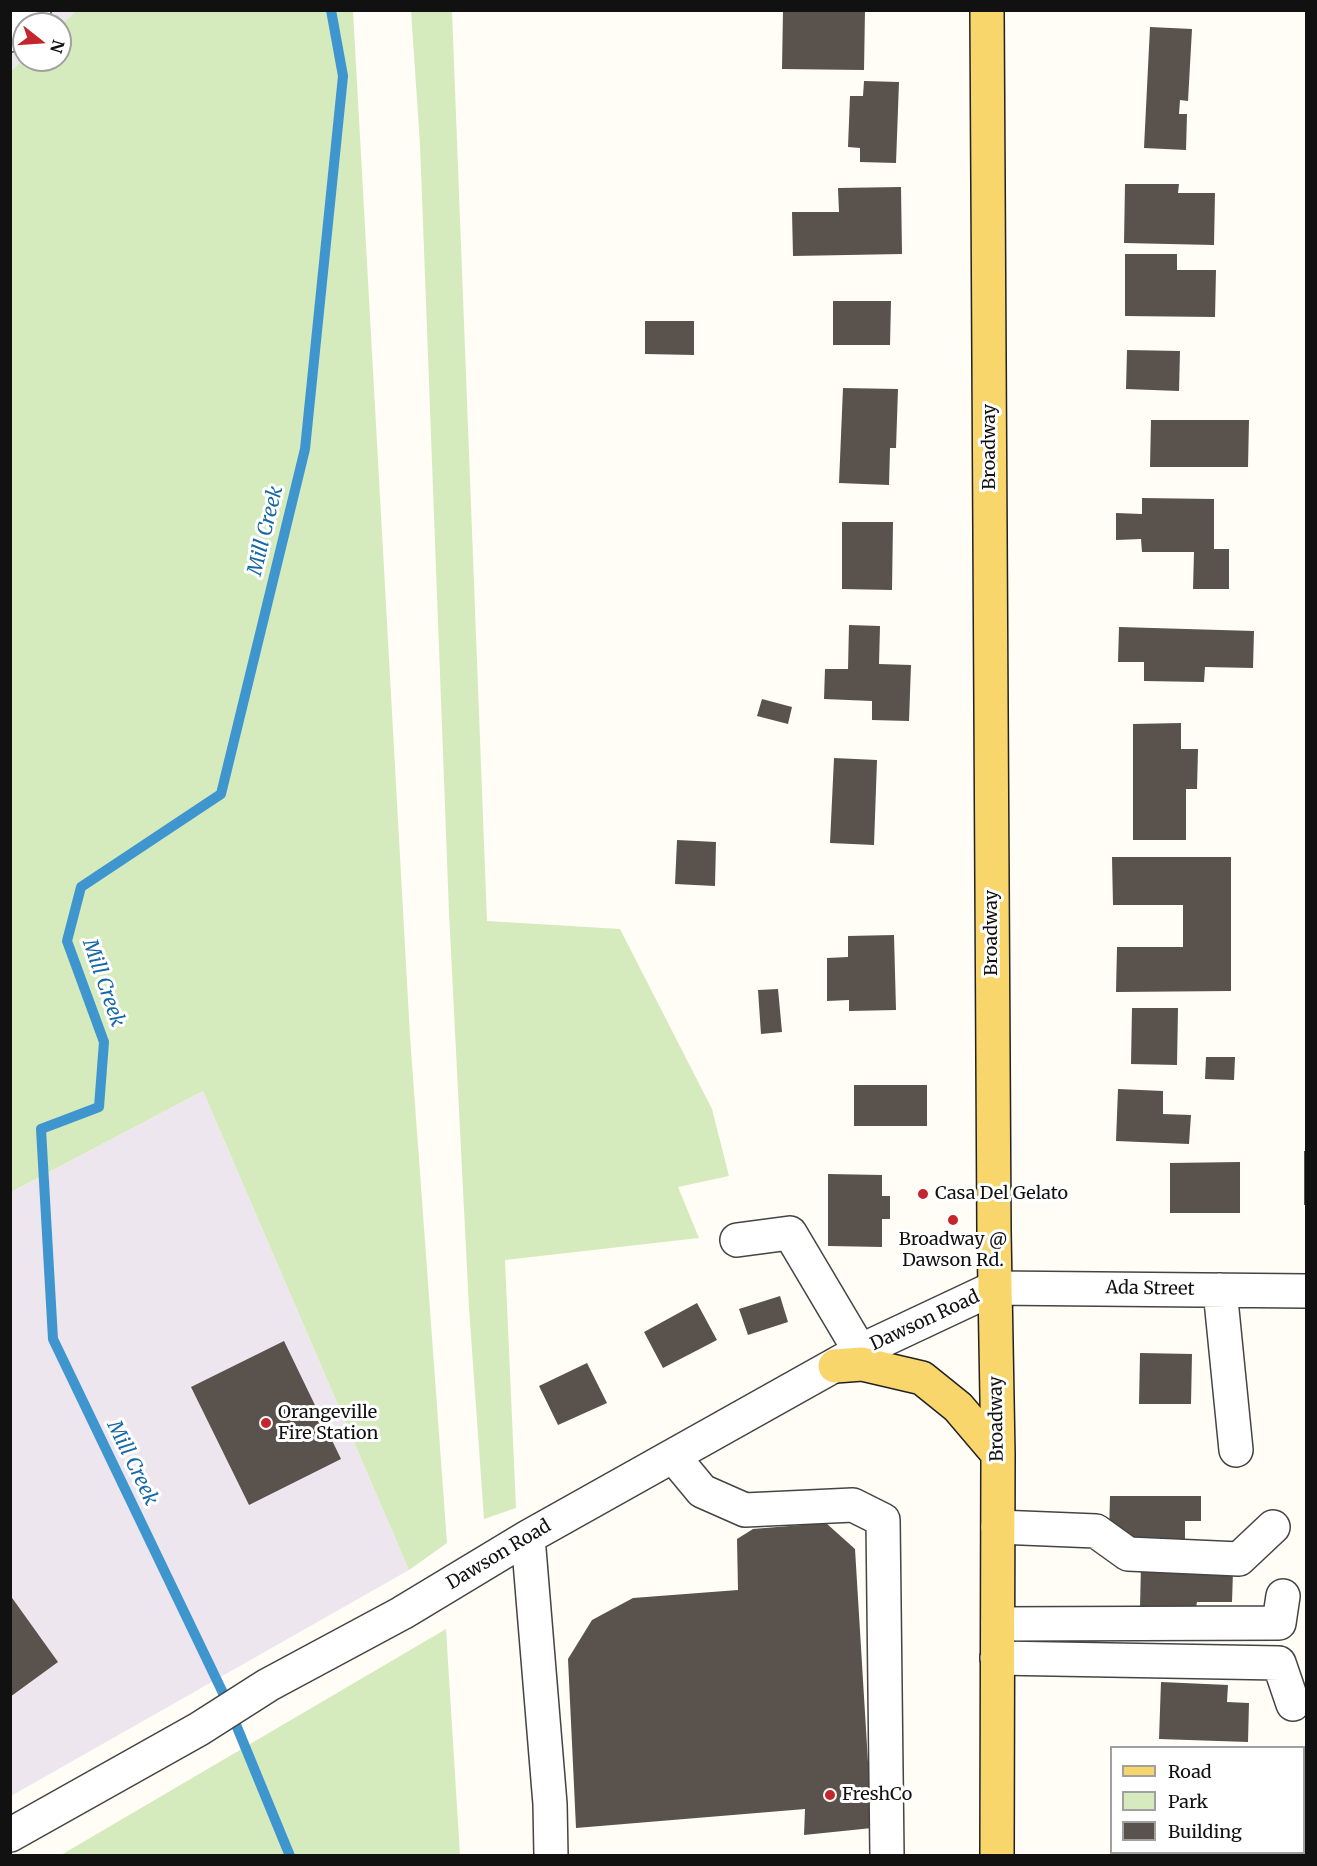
<!DOCTYPE html>
<style>
body{margin:0}
#map{position:relative;width:1317px;height:1866px;overflow:hidden;background:#fffdf5;font-family:Merriweather,serif}
canvas{display:block}
.frame{position:absolute;inset:0;border:12px solid #111;pointer-events:none}
.legend{position:absolute;left:1110px;top:1746px;width:195px;height:108px;box-sizing:border-box;background:#fff;border:2px solid #a0a0a0;margin:0;padding:8px 10px;list-style:none;font-size:18px;color:#111}
.legend li{display:flex;align-items:center;gap:12px;height:30px}
.legend b{width:30px;border:2px solid #a0a0a0}
.north{position:absolute;left:12px;top:12px;width:60px;height:60px;box-sizing:border-box;background:#fff;border:2px solid #a0a0a0;border-radius:50%;rotate:107deg;font-size:16px;font-weight:700;line-height:24px;text-align:center;color:#111}
.north::after{content:'';display:block;margin:auto;width:21px;height:27px;background:#c4262e;clip-path:polygon(50% 0,100% 100%,50% 72%,0 100%)}
</style>
<div id="map">
<canvas width="1317" height="1866"></canvas>
<div class="frame"></div>
<ul class="legend">
<li><b style="height:8px;background:#f9d66b"></b>Road</li>
<li><b style="height:16px;background:#d5ebbd"></b>Park</li>
<li><b style="height:16px;background:#5a524d"></b>Building</li>
</ul>
<div class="north">N</div>
</div>
<script>
const ctx = document.querySelector('canvas').getContext('2d');
ctx.lineJoin = 'round';
function fillPath(path, color) { ctx.fillStyle = color; ctx.fill(path, 'evenodd'); }
const shape = rows => new Path2D(rows.map(r => 'M' + r).join(''));
function trace(path, color, width, dash) { ctx.strokeStyle = color; ctx.lineWidth = width; ctx.lineCap = dash ? 'butt' : 'round'; ctx.setLineDash(dash || []); ctx.stroke(path); }
function write(font, color, halo, rows, align = 'center') {
  ctx.font = font + ' Merriweather,serif'; ctx.lineWidth = 6; ctx.setLineDash([]); ctx.textBaseline = 'middle'; ctx.strokeStyle = halo; ctx.fillStyle = color; for (const [text, x, y, turn = 0] of rows) {
    ctx.save(); ctx.translate(x, y); ctx.rotate((+turn || 0) * Math.PI / 180); ctx.textAlign = isNaN(turn) ? turn : align; if (halo) ctx.strokeText(text, 0, 0); ctx.fillText(text, 0, 0); ctx.restore();
  }
}
fillPath(shape([
 [11,11,77,11,60,26,24,24,24,58,11,71],
 [203,1091,409,1570,11,1796,11,1192]
]), '#eee6ef');
fillPath(shape([
 [77,10,353,11,410,1036,447,1543,409,1570,203,1091,11,1192,11,71,24,58,60,60,60,26],
 [411,11,452,11,487,921,620,929,712,1109,729,1176,678,1187,699,1238,505,1260,516,1508,484,1519,469,1308,449,913,420,144],
 [446,1629,460,1855,61,1855]
]), '#d5ebbd');
trace(shape([
 [290,1856,223,1693,53,1339,41,1129,99,1107,104,1042,67,941,81,887,221,794,305,449,343,76,331,10]
]), '#3f96cf', 10);
fillPath(shape([
 [783,10,865,10,864,70,782,69],
 [1150,27,1192,29,1188,101,1180,100,1179,114,1187,114,1186,150,1144,148],
 [864,81,899,82,896,163,860,162,860,148,848,147,850,96,863,96],
 [1125,184,1179,184,1178,193,1215,193,1214,245,1124,243],
 [901,187,902,254,793,256,792,212,839,212,838,188],
 [1125,254,1177,254,1177,270,1216,270,1215,317,1125,316],
 [833,301,891,301,890,345,833,345],
 [645,321,694,321,694,355,645,354],
 [1127,350,1180,351,1179,391,1126,389],
 [843,388,898,389,896,448,890,448,889,485,839,483],
 [1151,420,1249,420,1248,467,1150,467],
 [1142,498,1214,499,1214,549,1229,549,1229,589,1193,589,1194,552,1142,552,1141,539,1116,540,1116,513,1142,514],
 [842,522,893,522,892,590,842,589],
 [849,625,880,626,879,664,911,665,909,721,872,720,872,701,824,699,825,669,848,669],
 [1119,627,1254,631,1253,668,1205,667,1204,682,1144,681,1144,662,1118,662],
 [762,699,792,707,788,724,757,716],
 [1181,723,1181,749,1198,749,1197,789,1186,789,1186,840,1133,840,1133,724],
 [834,758,877,760,874,845,830,843],
 [677,840,716,842,715,886,675,884],
 [1112,857,1231,857,1231,991,1116,992,1117,947,1183,947,1183,905,1113,905],
 [894,935,896,1010,849,1011,849,1000,827,1001,827,958,848,957,848,936],
 [778,989,782,1032,761,1034,758,990],
 [1132,1008,1178,1008,1177,1065,1131,1064],
 [1206,1057,1235,1057,1234,1080,1205,1079],
 [854,1085,927,1085,927,1126,854,1126],
 [1118,1089,1163,1091,1163,1114,1191,1115,1189,1144,1116,1141],
 [1304,1151,1306,1151,1306,1205,1304,1205],
 [1240,1162,1240,1213,1170,1213,1170,1163],
 [828,1174,882,1175,882,1196,890,1196,890,1219,882,1219,882,1247,828,1246],
 [780,1296,788,1322,748,1335,739,1309],
 [697,1303,717,1340,663,1368,644,1332],
 [284,1341,341,1459,249,1505,191,1387],
 [1140,1353,1192,1354,1191,1404,1139,1404],
 [587,1363,607,1403,558,1425,539,1386],
 [1110,1496,1201,1496,1201,1521,1185,1521,1185,1543,1120,1543,1109,1535],
 [826,1523,855,1549,872,1828,804,1835,805,1809,576,1828,568,1659,592,1620,633,1598,738,1590,737,1539,753,1529],
 [1141,1566,1233,1571,1232,1602,1197,1602,1196,1607,1140,1607],
 [10,1595,58,1662,10,1697],
 [1161,1682,1228,1685,1227,1702,1249,1703,1248,1742,1159,1739],
 [1157,1852,1234,1852,1233,1856,1157,1856]
]), '#5a524d');
const minor = shape([
 [10,35,34,10],
 [737,1240,790,1233,860,1351],
 [1220,1290,1236,1450],
 [673,1456,702,1491,745,1510,853,1505,883,1520,887,1856],
 [998,1527,1096,1531,1128,1554,1239,1559,1273,1527],
 [528,1537,550,1804,551,1856],
 [998,1624,1279,1623,1283,1596],
 [997,1658,1279,1663,1293,1704],
 [10,1835,199,1729,268,1685,402,1613,528,1537,860,1351,994,1288,1306,1291]
]);
const major = shape([
 [987,10,994,1231,998,1454,997,1856],
 [835,1366,862,1364,922,1378,958,1407,998,1454]
]);
trace(minor, '#444', 36);
trace(major, '#222', 36);
trace(minor, '#fff', 33);
trace(major, '#f9d66b', 33);
for (const [x, y, r, color] of [
 [923,1194,6,"#c4262e"],
 [953,1220,6,"#c4262e"],
 [266,1423,6,"#c4262e"],
 [830,1795,6,"#c4262e"]
]) { const dot = new Path2D(); dot.arc(x, y, r, 0, 2 * Math.PI); ctx.fillStyle = color; ctx.fill(dot); trace(dot, '#fff', 2); }
write('18px', '#111', '#fff', [
 ["Broadway",990,447,-90],
 ["Broadway",992,933,-90],
 ["Ada Street",1150,1289,1],
 ["Dawson Road",925,1321,-25],
 ["Broadway",997,1419,-91],
 ["Dawson Road",499,1555,-31]
]);
write('18px', '#111', '#fff', [
 ["Casa Del Gelato",935,1194],
 ["Broadway @",953,1240,"center"],
 ["Dawson Rd.",953,1261,"center"],
 ["Orangeville",278,1413],
 ["Fire Station",278,1434],
 ["FreshCo",842,1795]
], 'left');
write('italic 20px', '#1768a6', '#fff', [
 ["Mill Creek",266,531,-76],
 ["Mill Creek",103,983,71],
 ["Mill Creek",132,1463,64]
]);
</script>
